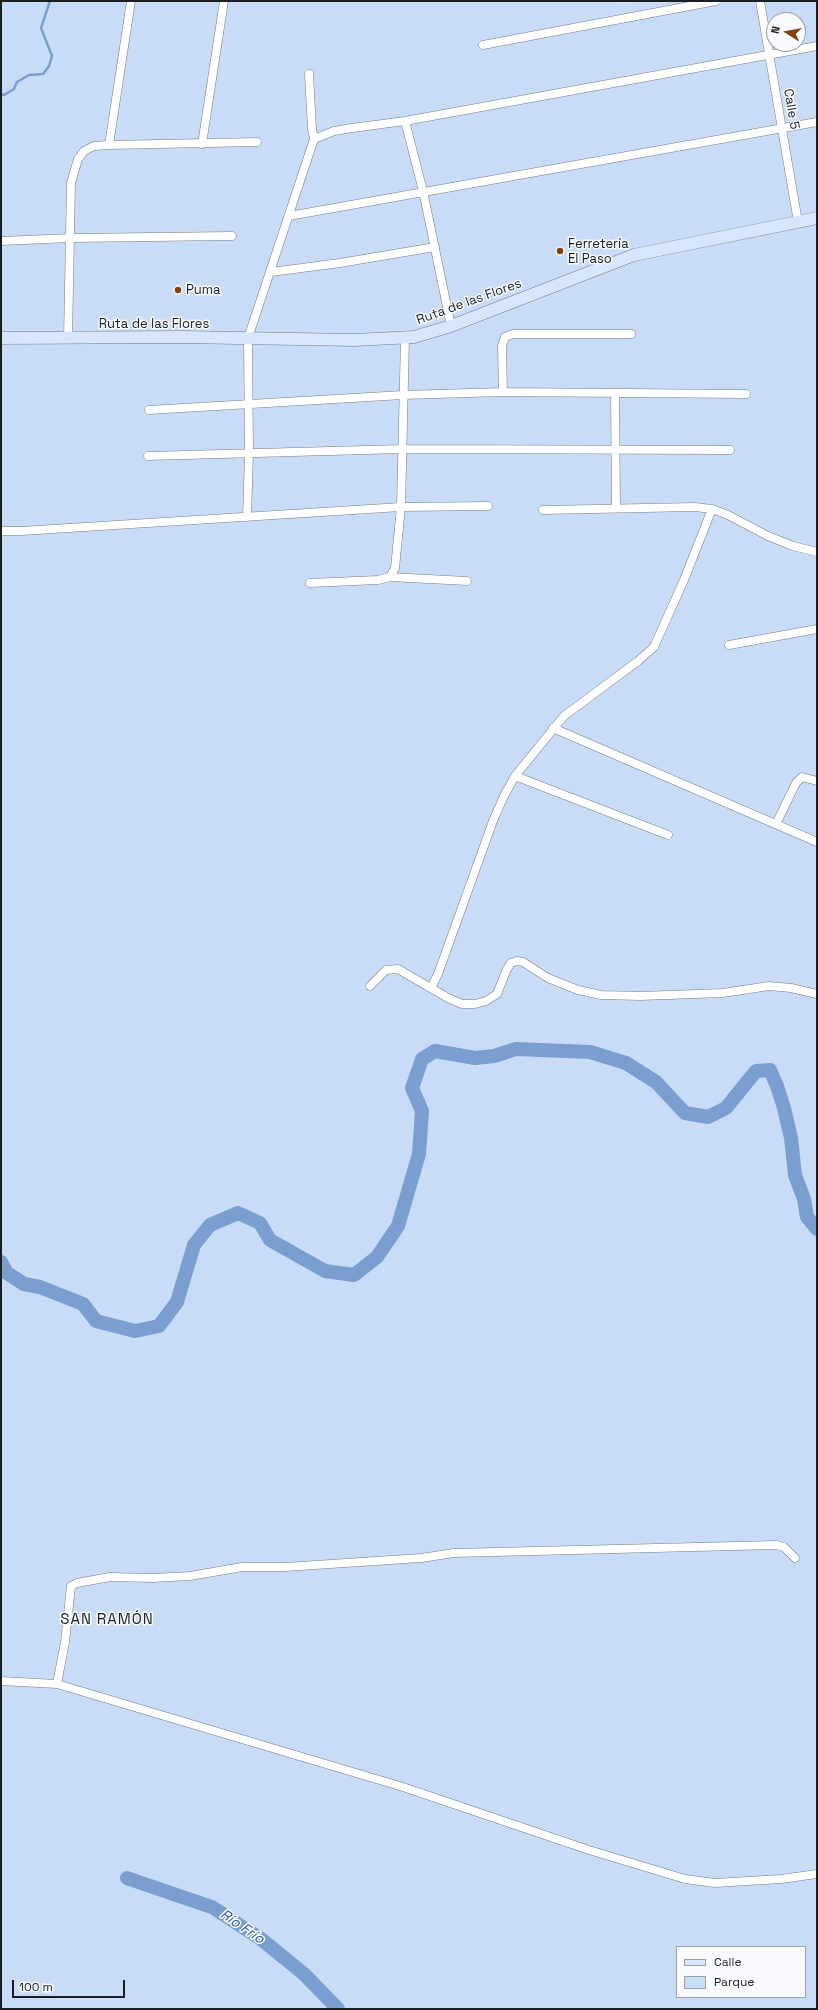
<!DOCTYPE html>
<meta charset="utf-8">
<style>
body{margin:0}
#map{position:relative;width:818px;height:2010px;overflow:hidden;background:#f8fafd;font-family:"Space Grotesk",sans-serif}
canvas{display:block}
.frame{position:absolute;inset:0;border:2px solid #1a1d22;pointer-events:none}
.legend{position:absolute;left:676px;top:1946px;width:130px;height:52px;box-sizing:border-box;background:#f8fafd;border:1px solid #9fa2a5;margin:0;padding:5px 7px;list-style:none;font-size:12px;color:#1a1d22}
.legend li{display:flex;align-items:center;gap:8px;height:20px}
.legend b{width:20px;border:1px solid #9fa2a5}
.north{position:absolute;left:766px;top:12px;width:40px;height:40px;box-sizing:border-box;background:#f8fafd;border:1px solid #9fa2a5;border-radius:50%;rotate:281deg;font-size:11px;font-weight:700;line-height:16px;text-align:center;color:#1a1d22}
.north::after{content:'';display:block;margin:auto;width:14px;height:18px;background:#83420c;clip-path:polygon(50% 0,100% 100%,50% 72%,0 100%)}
.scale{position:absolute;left:12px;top:1980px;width:113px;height:18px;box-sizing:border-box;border:2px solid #1a1d22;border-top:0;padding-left:5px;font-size:12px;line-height:14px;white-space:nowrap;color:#1a1d22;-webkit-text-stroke:3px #f8fafd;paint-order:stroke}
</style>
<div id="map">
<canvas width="818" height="2010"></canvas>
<div class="frame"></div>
<ul class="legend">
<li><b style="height:5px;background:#d7e6fd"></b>Calle</li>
<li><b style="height:11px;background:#c9dcf7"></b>Parque</li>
</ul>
<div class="north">N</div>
<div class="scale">100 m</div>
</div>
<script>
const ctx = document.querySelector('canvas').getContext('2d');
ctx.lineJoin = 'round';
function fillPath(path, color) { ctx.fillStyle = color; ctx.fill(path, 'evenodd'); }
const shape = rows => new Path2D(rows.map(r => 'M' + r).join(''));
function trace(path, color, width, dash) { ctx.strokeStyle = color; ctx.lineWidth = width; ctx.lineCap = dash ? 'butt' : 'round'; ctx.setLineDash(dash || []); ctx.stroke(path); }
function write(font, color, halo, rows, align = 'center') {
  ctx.font = font + ' "Space Grotesk",sans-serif'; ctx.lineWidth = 3; ctx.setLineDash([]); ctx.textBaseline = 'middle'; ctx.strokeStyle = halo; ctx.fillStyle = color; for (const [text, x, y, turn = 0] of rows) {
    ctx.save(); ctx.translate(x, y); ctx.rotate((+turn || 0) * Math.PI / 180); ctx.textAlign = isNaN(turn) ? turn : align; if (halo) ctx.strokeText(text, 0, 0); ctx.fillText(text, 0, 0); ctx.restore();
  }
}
fillPath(shape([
 [1,1,817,1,817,2009,1,2009],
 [774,20,798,20,798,44,774,44],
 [677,1947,805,1947,805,1997,677,1997]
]), '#c9dcf7');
trace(shape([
 [1,94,4,95,14,89,17,82,29,75,43,74,49,66,52,56,41,28,50,1]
]), '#7b9ed1', 2.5);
trace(shape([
 [1,1262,7,1273,24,1284,40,1287,83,1304,96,1321,135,1331,159,1326,177,1302,194,1245,210,1225,238,1213,260,1223,270,1240,325,1271,354,1275,377,1257,398,1226,419,1154,422,1111,412,1088,422,1059,435,1051,475,1058,494,1056,516,1049,590,1052,626,1063,656,1082,685,1113,708,1117,726,1108,756,1071,770,1070,777,1086,784,1108,791,1138,795,1175,804,1199,807,1217,817,1229],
 [127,1878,212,1907,261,1939,304,1974,338,2009]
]), '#7b9ed1', 14);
const minor = shape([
 [760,1,798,222],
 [483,45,716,1],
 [309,74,312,129,314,139],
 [405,121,423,191,451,326],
 [202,144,224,1],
 [109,145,131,1],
 [289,216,817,122],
 [1,241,71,238,232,236],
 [271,272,340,263,435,247],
 [68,338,71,183,78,159,84,151,94,146,109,145,257,142],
 [503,392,502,346,505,337,513,334,631,334],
 [615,393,616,508],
 [149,410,403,395,503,392,746,394],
 [148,456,402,449,730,450],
 [543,510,695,507,712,509,728,515,768,536,793,546,817,552],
 [247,517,249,453,248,338,314,139,334,131,352,128,405,121,817,46],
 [1,531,21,531,401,507,488,506],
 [390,577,467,581],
 [310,583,378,580,390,577,395,568,401,507,405,338],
 [729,645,817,629],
 [553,728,817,842],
 [515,776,668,835],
 [776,824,796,783,802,777,817,781],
 [370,986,386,970,398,969,448,998,462,1004,475,1004,486,1001,497,994,507,969,511,963,517,961,523,962,548,978,578,990,601,995,640,996,723,993,769,986,791,988,817,994],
 [431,988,438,974,493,821,504,796,515,776,564,716,638,661,654,647,684,580,712,509],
 [1,1681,57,1684,403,1787,589,1850,685,1879,715,1883,781,1879,817,1874],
 [57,1684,65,1642,71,1586,77,1583,110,1577,153,1578,190,1576,242,1567,285,1567,421,1558,454,1553,776,1545,784,1547,795,1558]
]);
const secondary = shape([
 [1,338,181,337,354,340,414,337,451,326,634,255,817,218]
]);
trace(minor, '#737b86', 9);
trace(secondary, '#737b86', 13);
trace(minor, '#fff', 8);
trace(secondary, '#d7e6fd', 12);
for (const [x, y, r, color] of [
 [560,251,4,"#83420c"],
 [178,290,4,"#83420c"]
]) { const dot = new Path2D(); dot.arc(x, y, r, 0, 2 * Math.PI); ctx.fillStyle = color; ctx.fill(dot); trace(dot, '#f8fafd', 1.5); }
write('13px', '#1a1d22', '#f8fafd', [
 ["Calle 5",791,109,80],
 ["Ruta de las Flores",469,302,-20],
 ["Ruta de las Flores",154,324]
]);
write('13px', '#1a1d22', '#f8fafd', [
 ["Ferretería",568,244],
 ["El Paso",568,259],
 ["Puma",186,290]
], 'left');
write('italic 14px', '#285494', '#f8fafd', [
 ["Río Frío",242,1927,34]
]);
ctx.letterSpacing = '1px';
write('15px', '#1a1d22', '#f8fafd', [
 ["SAN RAMÓN",107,1620]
]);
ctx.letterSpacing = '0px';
</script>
